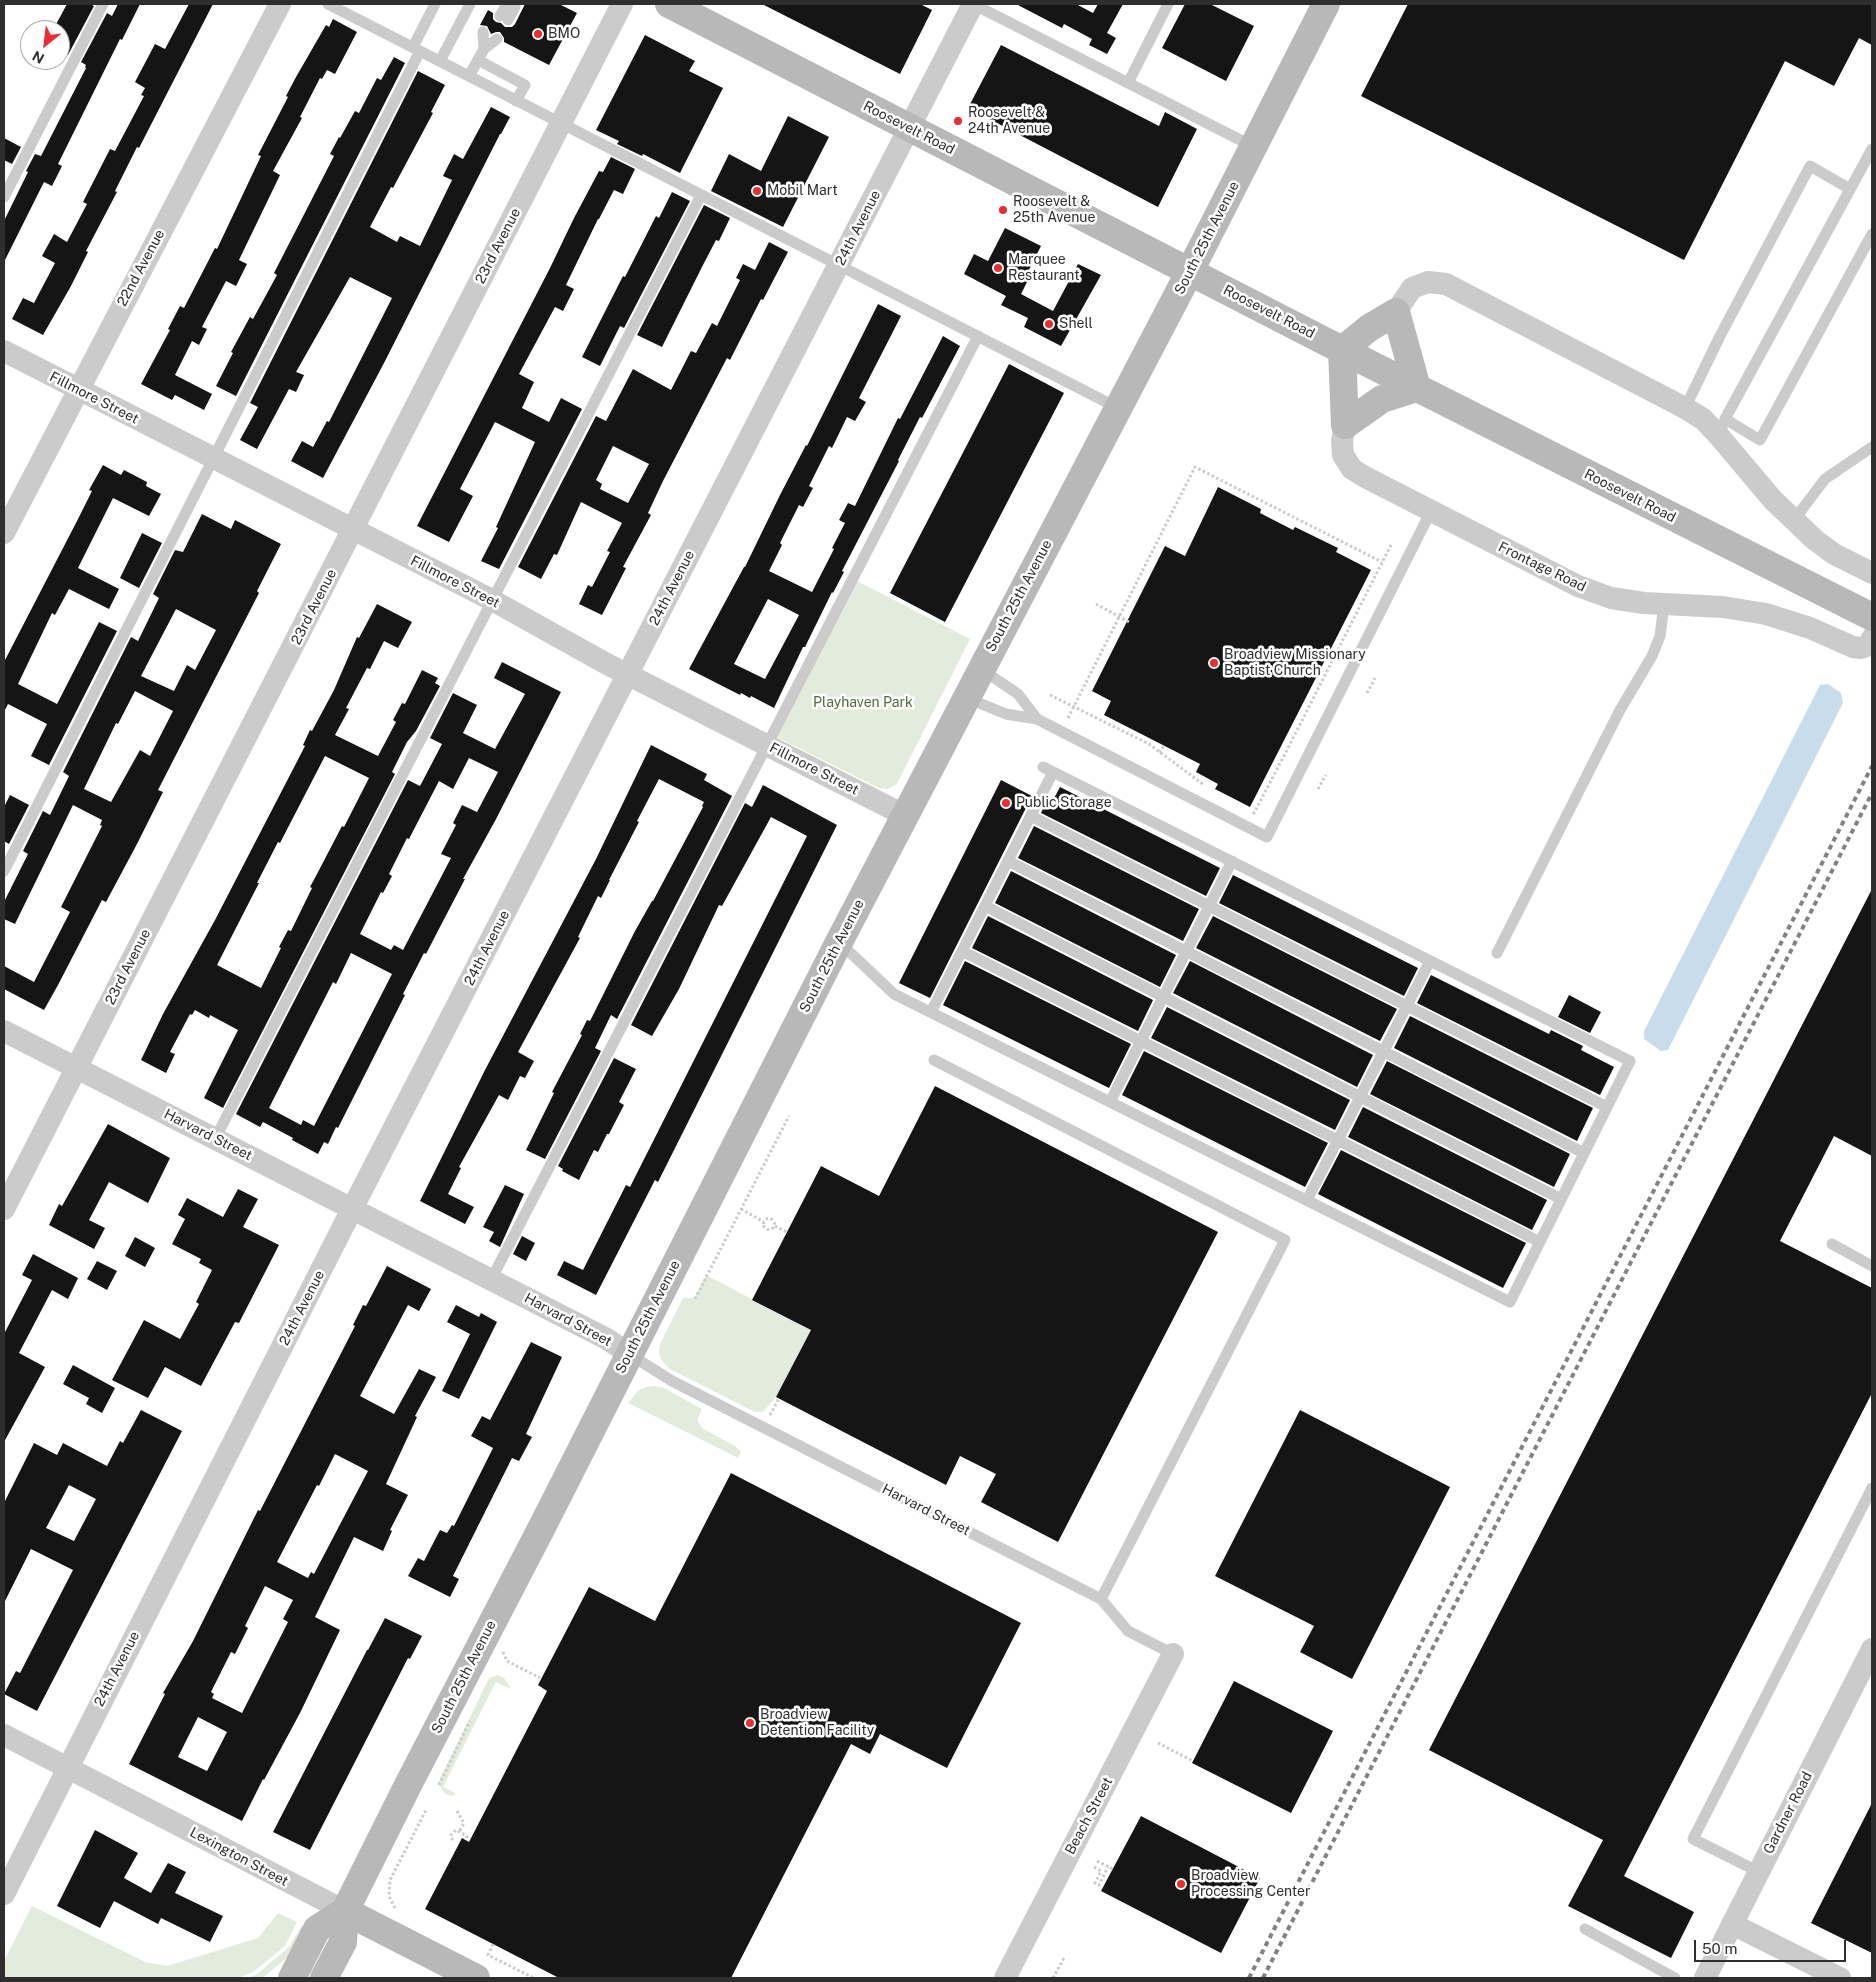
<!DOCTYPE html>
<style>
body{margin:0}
#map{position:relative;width:1876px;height:1982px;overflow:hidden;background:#fff;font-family:"Public Sans",sans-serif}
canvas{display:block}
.frame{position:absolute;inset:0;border:5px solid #2e2e2e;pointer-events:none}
.north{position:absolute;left:20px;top:20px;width:50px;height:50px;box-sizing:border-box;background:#fff;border:1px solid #ababab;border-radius:50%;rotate:209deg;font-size:14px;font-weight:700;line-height:20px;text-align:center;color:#2e2e2e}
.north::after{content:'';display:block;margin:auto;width:18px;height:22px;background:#e82e31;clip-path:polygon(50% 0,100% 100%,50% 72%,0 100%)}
.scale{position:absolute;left:1694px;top:1940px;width:152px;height:22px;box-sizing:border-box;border:2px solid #2e2e2e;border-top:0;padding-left:6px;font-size:15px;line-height:18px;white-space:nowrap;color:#2e2e2e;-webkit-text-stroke:4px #fff;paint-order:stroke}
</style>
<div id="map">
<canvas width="1876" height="1982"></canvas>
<div class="frame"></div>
<div class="north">N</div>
<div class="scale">50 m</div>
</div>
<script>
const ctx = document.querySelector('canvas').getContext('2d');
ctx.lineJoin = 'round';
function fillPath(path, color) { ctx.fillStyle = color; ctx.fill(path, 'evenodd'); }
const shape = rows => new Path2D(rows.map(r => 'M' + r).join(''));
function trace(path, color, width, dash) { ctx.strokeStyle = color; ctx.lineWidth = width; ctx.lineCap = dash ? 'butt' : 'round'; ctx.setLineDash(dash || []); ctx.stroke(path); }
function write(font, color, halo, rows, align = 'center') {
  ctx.font = font + ' "Public Sans",sans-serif'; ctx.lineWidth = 5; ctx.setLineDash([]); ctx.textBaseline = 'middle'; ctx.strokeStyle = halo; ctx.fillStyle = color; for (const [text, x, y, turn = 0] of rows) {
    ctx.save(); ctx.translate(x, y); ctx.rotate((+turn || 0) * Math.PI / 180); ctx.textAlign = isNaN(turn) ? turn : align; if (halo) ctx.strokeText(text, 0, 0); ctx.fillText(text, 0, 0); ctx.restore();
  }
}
fillPath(shape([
 [853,579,970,639,897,784,888,789,879,788,772,735],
 [706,1275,811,1330,776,1397,763,1412,755,1412,670,1369,662,1361,659,1353,660,1344,683,1298,694,1298],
 [655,1386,664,1388,702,1409,697,1420,702,1428,735,1446,741,1452,738,1458,628,1403,639,1390,646,1387],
 [498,1675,504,1678,510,1687,509,1688,496,1682,443,1787,455,1793,454,1796,445,1794,438,1783,489,1678],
 [32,1906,145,1962,167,1966,258,1938,278,1913,297,1922,285,1946,253,1972,238,1978,4,1978,4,1961],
 [302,1925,306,1927,294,1950,282,1962,262,1978,249,1978,257,1974,290,1946]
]), '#e3ecdc');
fillPath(shape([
 [1828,684,1841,693,1843,703,1668,1050,1661,1051,1644,1039,1644,1031,1820,685]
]), '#c8dcec');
fillPath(shape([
 [67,4,90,4,94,6,68,55,60,51,60,30,53,30],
 [118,4,140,4,122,40,120,39,58,164,62,166,52,186,44,182,4,262,4,221,28,172,26,171,35,154,41,156,86,68,85,67,86,65,81,62,107,13,112,16],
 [189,4,213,4,139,148,137,147,115,191,117,192,86,251,88,252,71,286,43,335,12,319,23,298,34,303,55,263,42,256,54,234,67,242,87,204,83,202,110,149,115,151,144,96,141,95,145,88,135,82,155,44,165,49],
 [525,4,559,4,577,13,549,65,504,42,504,38,500,32,496,32,491,34,487,26,480,25,488,10,493,13,493,19,496,22,501,23,505,27,512,27,515,24],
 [762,4,920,4,932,10,900,74],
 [1016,4,1076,4,1093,13,1098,4,1123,4,1107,33,1116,38,1107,54,1089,45,1092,39,1064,24,1062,28],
 [1185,4,1210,4,1254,26,1226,81,1162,48],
 [1408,4,1872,4,1872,45,1859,38,1834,86,1785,61,1684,260,1361,96],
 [333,19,357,32,335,74,327,70,322,79,320,78,300,117,302,118,273,171,280,175,239,260,247,264,236,286,226,281,202,327,207,329,199,345,192,341,175,375,212,394,204,410,175,395,172,400,141,384,170,330,168,329,180,306,184,308,215,248,217,249,261,156,258,155,288,97,286,96,296,77,326,25,329,27],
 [645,35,695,61,689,71,723,88,680,173,643,154,642,156,617,144,619,141,596,130],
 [1001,45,1159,126,1165,112,1197,129,1158,207,968,108],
 [394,57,405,63,236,396,216,386,233,353,231,352,250,317,253,319,277,275,274,273,334,156,330,154,339,137,340,138,355,111,359,113,377,78,381,80],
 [418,71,445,85,431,112,433,113,393,188,391,187,370,227,397,242,400,236,420,246,452,180,443,176,454,154,463,159,491,107,510,117,501,134,500,134,384,363,323,478,291,461,302,441,313,447,327,421,329,422,392,298,350,277,296,372,304,375,296,392,289,389,257,449,240,440,258,407,250,403],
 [788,116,829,137,783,227,711,191,729,154,761,171],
 [4,138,21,147,12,164,4,160],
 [611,157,635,169,623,194,614,190,599,219,598,219,566,285,574,289,563,311,555,307,519,374,534,382,522,408,549,422,561,398,582,409,499,569,481,561,498,528,496,527,535,442,495,422,460,489,473,496,449,542,417,526,550,268,574,218,599,171,603,172],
 [672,192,690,201,624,328,620,326,600,366,582,357,623,276,625,277,656,216,659,218],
 [704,205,730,218,719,241,716,240,703,265,662,347,637,335],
 [1005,228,1041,246,1024,280,1027,282,1021,294,1053,311,1078,264,1101,275,1061,346,1024,327,1028,318,1001,305,1006,296,964,274,974,254,988,261],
 [769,242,788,252,763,300,761,299,730,360,727,358,663,481,648,513,651,515,623,567,626,568,602,615,579,604,588,585,592,587,610,552,607,551,622,523,581,502,557,555,554,554,541,579,518,567,596,416,606,421,633,369,671,390,691,351,696,353,712,323,717,326,740,280,736,278,743,264,755,270],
 [613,446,649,464,628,503,600,489,602,484,596,480],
 [878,304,901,316,859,398,866,402,855,421,847,417,832,448,829,446,809,486,813,488,803,507,799,505,780,543,782,545,769,571,812,592,834,549,832,548,845,523,839,520,848,503,855,506,898,418,900,419,943,336,960,346,922,418,920,417,898,460,899,461,842,571,844,572,833,593,832,592,805,647,803,647,774,708,751,696,750,698,741,693,740,695,689,669,744,567,745,567,780,495,806,445,807,446],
 [768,599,799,615,765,679,734,664],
 [1009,364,1064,393,945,622,890,593],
 [103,465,121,475,124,470,147,482,146,486,161,494,149,516,113,498,78,568,119,589,109,609,69,589,55,615,52,613,18,684,57,704,99,622,117,631,49,765,31,756,47,724,8,704,4,712,4,662,77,521,92,491,89,490],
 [1218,487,1261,509,1260,513,1293,530,1295,527,1338,548,1336,552,1371,570,1250,807,1215,789,1218,784,1196,772,1200,764,1104,715,1111,701,1092,691,1165,546,1185,556],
 [202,514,231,529,235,520,281,544,257,591,259,593,158,790,163,792,137,844,106,902,102,900,58,985,44,1010,4,989,4,966,34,982,70,912,61,907,102,826,100,825,102,820,73,805,15,924,4,919,4,902,28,854,23,851,43,811,50,815,69,776,63,772,131,637,138,641,159,598,153,594,175,550,183,552],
 [176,609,216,630,195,670,187,665,174,691,141,676],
 [135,691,173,711,150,756,140,750,111,802,84,789,116,723,118,724],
 [142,533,162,543,139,588,120,578],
 [377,604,412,622,398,648,384,641,370,669,367,668,346,708,349,709,335,735,378,756,396,722,393,720,402,703,405,704,422,670,438,678,435,683,440,686,416,731,407,742,392,772,395,774,223,1108,204,1098,238,1030,210,1015,209,1018,195,1010,192,1015,190,1014,170,1052,175,1054,166,1073,141,1060,163,1014,215,920,305,746,303,745,310,730,312,731,334,690,357,637,359,638],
 [325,756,369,778,344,827,342,826,317,874,310,887,312,888,291,931,288,930,279,947,281,948,261,988,217,965,259,883,257,883,278,842,280,843],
 [502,662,561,692,495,821,463,879,465,879,441,925,426,954,424,953,403,994,405,995,338,1128,336,1127,328,1144,324,1142,318,1154,292,1140,293,1138,263,1122,260,1127,236,1114,408,780,420,786,442,744,430,738,453,693,477,705,463,733,495,749,525,694,494,678],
 [469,758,498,772,477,812,462,805,453,823,456,825,441,854,451,858,403,950,394,945,391,950,360,934,381,892,383,893,392,876,389,874,407,838,409,839,439,781,453,789],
 [351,953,392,974,314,1126,303,1120,301,1125,269,1108,333,982,336,984],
 [651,745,707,774,704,780,732,796,617,1019,611,1015,595,1048,601,1051,545,1159,526,1150,554,1093,552,1092,582,1035,580,1034,587,1020,590,1021,635,931,652,901,653,901,703,807,702,806,704,802,659,779,637,821,639,822,609,880,610,880,601,898,598,896,578,937,580,938,518,1052,534,1061,525,1078,520,1076,508,1100,499,1095,459,1167,461,1168,448,1194,474,1207,465,1224,420,1201,485,1070,596,859],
 [1001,780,1032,796,930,998,899,983],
 [763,785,837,825,658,1182,655,1180,596,1295,557,1275,564,1261,583,1270,626,1185,630,1187,807,836,771,817,722,906,719,905,679,989,652,1036,631,1025,745,803,752,807],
 [1060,787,1220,868,1206,896,1041,813,1045,804,1050,806],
 [10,795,29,805,9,844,4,841,4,807],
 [1034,826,1199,909,1183,941,1018,858],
 [1011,871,1176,955,1160,987,995,903],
 [1233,875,1418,968,1404,996,1219,903],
 [1872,889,1872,1156,1834,1136,1780,1241,1872,1288,1872,1393,1624,1876,1694,1912,1671,1958,1568,1906,1603,1840,1429,1750],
 [988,916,1153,1000,1138,1031,972,948],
 [1213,916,1397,1009,1380,1041,1196,948],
 [965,961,1131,1044,1109,1088,943,1005],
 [1190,961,1373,1055,1357,1087,1173,993],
 [1431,975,1549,1034,1551,1030,1583,1046,1581,1050,1614,1067,1600,1095,1417,1003],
 [1569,995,1601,1012,1590,1033,1558,1017],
 [1167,1007,1350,1100,1335,1130,1151,1038],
 [1410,1016,1593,1108,1577,1141,1394,1048],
 [1144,1051,1328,1143,1305,1187,1122,1095],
 [614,1058,636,1069,619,1102,624,1105,609,1134,607,1134,598,1152,594,1150,579,1180,562,1171,563,1169,558,1166],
 [1387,1061,1570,1154,1554,1187,1370,1094],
 [935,1086,1218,1232,1058,1542,981,1502,996,1474,960,1456,946,1485,776,1397,811,1330,752,1300,787,1232,821,1166,879,1196],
 [1363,1107,1547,1200,1532,1230,1348,1137],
 [108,1124,170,1158,148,1203,109,1182,89,1220,105,1228,94,1249,49,1225,59,1204,62,1206],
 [1341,1150,1526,1243,1503,1288,1318,1194],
 [505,1185,524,1194,500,1247,489,1241,494,1232,483,1227],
 [238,1189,258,1199,243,1227,279,1245,239,1323,235,1322,201,1386,165,1367,148,1398,112,1380,144,1320,180,1339,199,1304,196,1302,212,1270,199,1263,201,1259,172,1244,185,1219,178,1215,187,1198,223,1217],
 [522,1236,535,1243,526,1261,513,1254],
 [135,1237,155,1248,145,1267,125,1256],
 [33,1254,78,1278,68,1299,52,1290,19,1353,45,1367,4,1442,4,1334,32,1280,22,1275],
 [97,1261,117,1271,107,1290,87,1279],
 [387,1266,431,1289,419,1311,408,1305,360,1396,394,1414,419,1369,436,1377,415,1416,417,1417,386,1484,408,1495,390,1530,392,1531,383,1551,354,1537,315,1617,340,1630,300,1713,264,1780,263,1779,242,1821,129,1764,165,1694,163,1693,193,1641,258,1510,260,1511,355,1326,353,1325,363,1305,366,1306],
 [335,1454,368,1471,314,1574,311,1572,308,1578,277,1562,317,1485,319,1486],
 [265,1586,293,1600,283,1619,288,1622,242,1713,212,1698,214,1694,211,1692,231,1652,235,1654,248,1628,245,1626],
 [198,1717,227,1732,207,1771,178,1757],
 [456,1305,479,1317,481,1313,497,1322,459,1399,442,1391,470,1334,447,1322],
 [531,1342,562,1357,526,1434,532,1437,519,1461,512,1458,453,1576,459,1579,450,1597,408,1576,418,1558,424,1561,440,1530,447,1533,452,1525,454,1526,493,1448,471,1436,482,1416,490,1420],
 [73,1365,115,1388,102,1413,86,1404,89,1398,63,1384],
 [141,1410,182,1431,37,1711,4,1694,16,1671,20,1673,73,1570,31,1549,4,1603,4,1503,34,1443,57,1455,63,1443,107,1466,120,1441,123,1443],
 [69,1485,96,1499,74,1541,46,1528],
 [1300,1410,1450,1487,1352,1679,1300,1652,1314,1626,1215,1576],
 [731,1473,1021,1623,947,1768,880,1734,870,1754,851,1744,731,1978,559,1978,425,1909,462,1838,469,1842,547,1691,538,1685,589,1587,655,1621],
 [385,1618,422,1636,410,1659,408,1658,310,1850,273,1832,367,1650,368,1650],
 [1234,1681,1333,1731,1291,1813,1192,1763],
 [1872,1803,1872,1953,1811,1923],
 [1141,1816,1260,1878,1221,1953,1101,1891],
 [95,1830,138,1853,124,1878,151,1893,168,1863,186,1872,175,1893,223,1916,210,1942,161,1918,158,1924,114,1901,100,1928,57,1906]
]), '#151515');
trace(shape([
 [1096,604,1129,622],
 [1367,693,1375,678],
 [1050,695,1149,744,1204,785],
 [1068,718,1195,467,1382,562],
 [1160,753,1164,745],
 [1318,789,1326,775],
 [1253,812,1254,813,1286,752,1392,543],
 [741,1209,764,1222],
 '763.5 1224a5.5 5.5 0 1 1 11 0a5.5 5.5 0 1 1-11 0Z',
 [775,1226,787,1232],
 [695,1299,789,1116],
 [770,1415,779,1398],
 [503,1652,507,1661,540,1678],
 [1158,1743,1193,1761],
 [439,1785,470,1721],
 [457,1811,464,1823,459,1832],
 [453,1840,451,1838,451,1835,456,1830,467,1836,466,1840],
 [1097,1861,1113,1869],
 [1094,1867,1101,1871,1095,1883,1099,1885,1108,1867],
 [395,1908,389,1896,390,1880,426,1810],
 [493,1944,488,1955,534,1978],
 [1053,1978,1064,1958]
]), '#cbcbcb', 3, [2.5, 2.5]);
trace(shape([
 [328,4,1118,408],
 [973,4,1254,147],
 [500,16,507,4],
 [508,20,515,7,513,4],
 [413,47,435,4],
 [484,49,497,39],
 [478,60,525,85,516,101],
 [440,61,470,4],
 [469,76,484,49,483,32],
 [1128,83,1168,4],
 [4,197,103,4],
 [1685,408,1720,336,1810,166,1850,189],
 [1725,419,1760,440,1872,234],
 [1719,436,1725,419,1872,149],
 [1794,520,1825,479,1872,447],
 [981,669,1018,694,1037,719],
 [967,698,1006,714,1037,719,1267,837,1431,511],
 [1031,816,1607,1107],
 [1008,861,1584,1153],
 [4,871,420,51],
 [985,906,1561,1199],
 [839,942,894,994,1510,1302,1630,1061,1043,767],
 [962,951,1540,1242],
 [1497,953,1620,710,1652,656,1660,636,1664,605],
 [931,1012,1053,772],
 [934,1060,1285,1240,1101,1599],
 [1110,1102,1232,861],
 [215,1139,701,195],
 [1307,1200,1430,961],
 [1832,1244,1872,1266],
 [491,1280,978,336],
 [629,1354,672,1381,1101,1599,1128,1631,1173,1654],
 [1759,1872,1693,1839,1872,1488],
 [1585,1929,1675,1978]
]), '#cbcbcb', 11);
trace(shape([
 [1396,312,1412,288,1428,282,1446,284,1685,408,1703,419,1719,436,1773,500,1815,540,1834,554,1872,573],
 [4,351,492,600,605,663,904,815],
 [1345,425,1342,441,1343,455,1352,469,1365,477,1578,586,1611,598,1644,603,1723,607,1766,614,1810,628,1853,647,1861,648,1869,645,1872,638],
 [4,533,280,4],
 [4,1031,607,1339,629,1354],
 [4,1209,622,4],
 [4,1735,345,1911],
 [4,1894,352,1209,973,4],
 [1732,1924,1840,1978],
 [1005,1978,1173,1654],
 [1705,1978,1872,1649]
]), '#cbcbcb', 22);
trace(shape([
 [669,4,1342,350,1872,617],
 [1342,350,1369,328,1396,312,1417,388],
 [1342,350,1345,425],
 [1345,425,1382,399,1417,388],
 [345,1911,476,1978],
 [292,1978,317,1929,345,1911],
 [324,1978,343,1942,345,1911,408,1785,543,1525,839,942,1190,271,1326,4]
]), '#b8b8b8', 28);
trace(shape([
 [1249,1978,1872,766],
 [1263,1978,1872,793]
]), '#838383', 4, [5, 4]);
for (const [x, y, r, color] of [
 [538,34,5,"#e82e31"],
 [958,121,5,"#e82e31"],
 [757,191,5,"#e82e31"],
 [1003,210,5,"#e82e31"],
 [998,268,5,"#e82e31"],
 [1049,324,5,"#e82e31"],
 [1214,663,5,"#e82e31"],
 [1006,803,5,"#e82e31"],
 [750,1723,5,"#e82e31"],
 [1181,1884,5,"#e82e31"]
]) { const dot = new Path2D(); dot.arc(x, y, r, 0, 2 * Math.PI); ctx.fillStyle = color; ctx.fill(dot); trace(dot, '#fff', 2); }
write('14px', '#2e2e2e', '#fff', [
 ["BMO",548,34],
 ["Roosevelt &",968,113],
 ["24th Avenue",968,129],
 ["Mobil Mart",767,191],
 ["Roosevelt &",1013,202],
 ["25th Avenue",1013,218],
 ["Marquee",1008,260],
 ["Restaurant",1008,276],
 ["Shell",1059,324],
 ["Broadview Missionary",1224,655],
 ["Baptist Church",1224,671],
 ["Public Storage",1016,803],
 ["Broadview",760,1715],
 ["Detention Facility",760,1731],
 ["Broadview",1191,1876],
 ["Processing Center",1191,1892]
], 'left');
write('14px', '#2e2e2e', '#fff', [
 ["Roosevelt Road",909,128,27],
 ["24th Avenue",858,228,-63],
 ["South 25th Avenue",1207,238,-63],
 ["23rd Avenue",498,246,-63],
 ["22nd Avenue",141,268,-62],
 ["Roosevelt Road",1269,312,27],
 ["Fillmore Street",94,398,27],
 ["Roosevelt Road",1630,496,27],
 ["Frontage Road",1542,567,26],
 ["Fillmore Street",455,582,27],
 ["24th Avenue",672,588,-63],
 ["South 25th Avenue",1019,596,-62],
 ["23rd Avenue",314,607,-63],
 ["Fillmore Street",814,769,27],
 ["24th Avenue",487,948,-63],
 ["South 25th Avenue",832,956,-63],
 ["23rd Avenue",128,967,-63],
 ["Harvard Street",208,1135,27],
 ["24th Avenue",302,1308,-63],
 ["South 25th Avenue",648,1317,-63],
 ["Harvard Street",568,1320,28],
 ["Harvard Street",926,1510,27],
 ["24th Avenue",117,1669,-63],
 ["South 25th Avenue",464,1677,-63],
 ["Gardner Road",1788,1813,-63],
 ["Beach Street",1089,1816,-62],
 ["Lexington Street",239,1857,28]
]);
write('14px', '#4f6b3b', '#fff', [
 ["Playhaven Park",863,703]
]);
</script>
